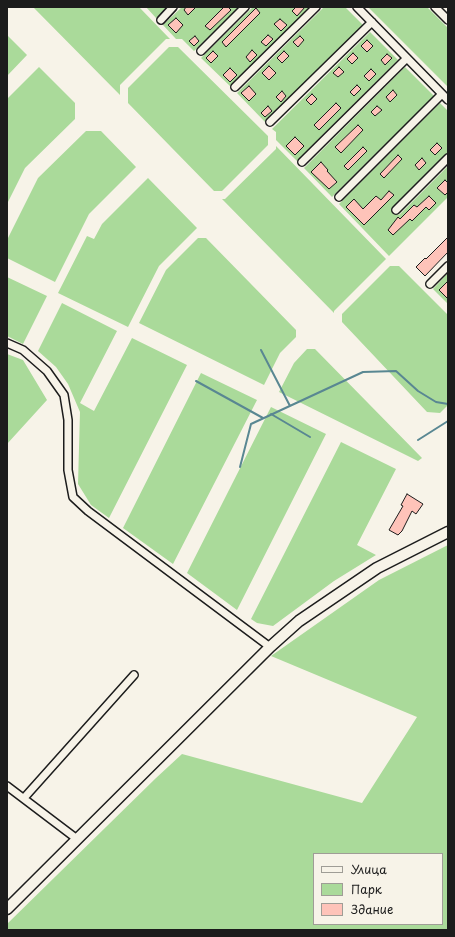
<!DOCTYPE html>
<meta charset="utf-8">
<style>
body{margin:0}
#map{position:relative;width:455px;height:937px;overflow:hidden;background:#f7f3e8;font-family:"Playpen Sans",sans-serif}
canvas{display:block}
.frame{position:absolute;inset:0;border:8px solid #1c1c1c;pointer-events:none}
.legend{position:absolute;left:313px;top:853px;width:130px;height:72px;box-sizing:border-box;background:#f7f3e8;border:1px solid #9f9d96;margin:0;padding:5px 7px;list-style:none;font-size:12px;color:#1c1c1c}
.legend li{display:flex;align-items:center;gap:8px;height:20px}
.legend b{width:20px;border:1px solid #9f9d96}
</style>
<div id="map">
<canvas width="455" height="937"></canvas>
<div class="frame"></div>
<ul class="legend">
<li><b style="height:5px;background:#f7f3e8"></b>Улица</li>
<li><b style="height:11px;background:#aada9a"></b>Парк</li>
<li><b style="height:11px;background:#fec3b9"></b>Здание</li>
</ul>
</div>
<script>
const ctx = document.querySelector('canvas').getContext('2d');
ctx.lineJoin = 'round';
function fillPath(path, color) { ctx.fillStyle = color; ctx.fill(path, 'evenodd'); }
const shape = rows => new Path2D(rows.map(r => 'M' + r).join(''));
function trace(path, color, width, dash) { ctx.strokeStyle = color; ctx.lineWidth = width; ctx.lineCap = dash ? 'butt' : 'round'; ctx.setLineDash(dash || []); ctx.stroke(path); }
fillPath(shape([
 [33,7,139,7,170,39,166,39,120,85,120,95],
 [146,7,168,7,156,18],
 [182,7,239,7,194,51,182,39,176,39,163,25],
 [253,7,310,7,230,86,201,58],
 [324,7,345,7,363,25,265,122,237,93],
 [368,7,427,7,448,28,448,87],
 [370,32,398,60,297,161,276,140,276,132,272,129],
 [7,35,27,55,7,76],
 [169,47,178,47,268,136,268,145,222,191,214,191,128,103,128,88],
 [39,67,75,103,75,119,25,168,7,204,7,99],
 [405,67,434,96,332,197,304,168],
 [440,103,448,111,448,152,392,208,399,215,448,166,448,197,389,256,339,204],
 [86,131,101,131,136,167,89,214,55,282,7,258,7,240,38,178],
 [276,146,386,259,334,311,334,313,222,199,225,199,276,149],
 [148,178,197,228,159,266,128,327,58,293,87,236,94,239,102,224],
 [198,238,206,238,296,330,296,337,280,353,264,385,139,323,166,270],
 [390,266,399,266,448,315,448,405,440,413,427,412,342,322,342,314],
 [448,273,448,304,433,289],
 [7,277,47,296,23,344,7,336],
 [62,303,117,331,80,403,94,411,132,338,187,365,109,518,91,505,78,484,80,412,68,384,56,367,38,351],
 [307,349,315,349,422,458,418,461,279,392,294,363],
 [7,354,23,360,47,400,7,444],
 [201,373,257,400,173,564,123,528],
 [271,407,326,434,237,610,187,573],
 [341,442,396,469,357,545,376,555,334,581,273,626,257,623,251,619],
 [448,545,448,930,7,930,7,924,156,778,182,754,362,803,417,717,271,656,379,580],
 [314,854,442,854,442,924,314,924]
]), '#aada9a');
trace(shape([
 [261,350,290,406],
 [196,381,263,418],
 [271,414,310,437],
 [418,440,448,421],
 [240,467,251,424,363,372,396,371,418,391,436,402,448,404]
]), '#598792', 2);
const building = shape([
 [186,7,196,7,188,15,184,10,186,7],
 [224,7,228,7,231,10,210,30,205,26,224,7],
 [296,7,305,7,297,16,292,11,296,7],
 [256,8,260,13,226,47,222,42,256,8],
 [176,18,183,25,176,33,168,25,176,18],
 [280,19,287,25,281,31,274,24,280,19],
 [268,35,273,39,266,46,261,42,268,35],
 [195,36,199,41,194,46,189,41,195,36],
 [300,36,304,40,298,47,293,42,300,36],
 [367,40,373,46,367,52,361,46,367,40],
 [252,50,257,55,250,62,246,57,252,50],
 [213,51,218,56,211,63,206,58,213,51],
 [284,51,289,56,282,63,277,58,284,51],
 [353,53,358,58,352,64,347,59,353,53],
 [387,54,392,58,385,65,381,60,387,54],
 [269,66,276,73,269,80,262,73,269,66],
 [339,67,344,72,338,77,333,73,339,67],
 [230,68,237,75,230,82,223,75,230,68],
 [371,69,376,74,369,81,364,76,371,69],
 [357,85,361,89,354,96,350,92,357,85],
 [249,86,256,94,249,101,241,93,249,86],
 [393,90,397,95,390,102,386,97,393,90],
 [282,91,286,96,281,102,276,97,282,91],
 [312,94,317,99,311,105,306,100,312,94],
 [336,103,341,108,319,130,314,125,336,103],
 [268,106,272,111,265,117,261,113,268,106],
 [377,106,382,110,375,116,371,112,377,106],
 [358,125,363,130,341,153,335,147,358,125],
 [295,137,304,146,295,155,286,146,295,137],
 [437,143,442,148,435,155,430,150,437,143],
 [363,147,367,151,348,170,344,166,363,147],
 [398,155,402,159,384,178,380,174,398,155],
 [422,158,426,163,419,170,415,165,422,158],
 [321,162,328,170,327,171,337,182,329,189,311,172,321,162],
 [445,180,448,183,448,192,445,195,437,188,445,180],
 [389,191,394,195,364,225,346,207,354,199,363,209,376,196,381,200,389,191],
 [429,196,436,203,429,210,426,207,412,221,410,219,393,235,388,230,398,217,400,219,414,205,417,207,429,196],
 [448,237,448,252,425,276,416,267,425,258,426,259,448,237],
 [448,281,448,299,439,290,448,281],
 [407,494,423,504,416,514,412,511,402,531,398,535,389,530,403,506,401,505,407,494]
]);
fillPath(building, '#fec3b9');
trace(building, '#1c1c1c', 1);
const street = shape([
 [357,7,448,100],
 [435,7,448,20],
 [161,20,173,7],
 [201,51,245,7],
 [235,87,316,7],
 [270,122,372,22],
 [302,162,407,58],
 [339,197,442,94],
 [396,210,448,158],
 [430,284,448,266],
 [7,343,23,350,47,371,64,395,68,420,68,470,73,497,88,511,270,647],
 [7,786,77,839],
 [24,798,134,675]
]);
const secondary = shape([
 [7,909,270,647,299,621,377,568,448,532]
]);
trace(street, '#1c1c1c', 10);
trace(secondary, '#1c1c1c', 13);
trace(street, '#f7f3e8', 7);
trace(secondary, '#f7f3e8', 10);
</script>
